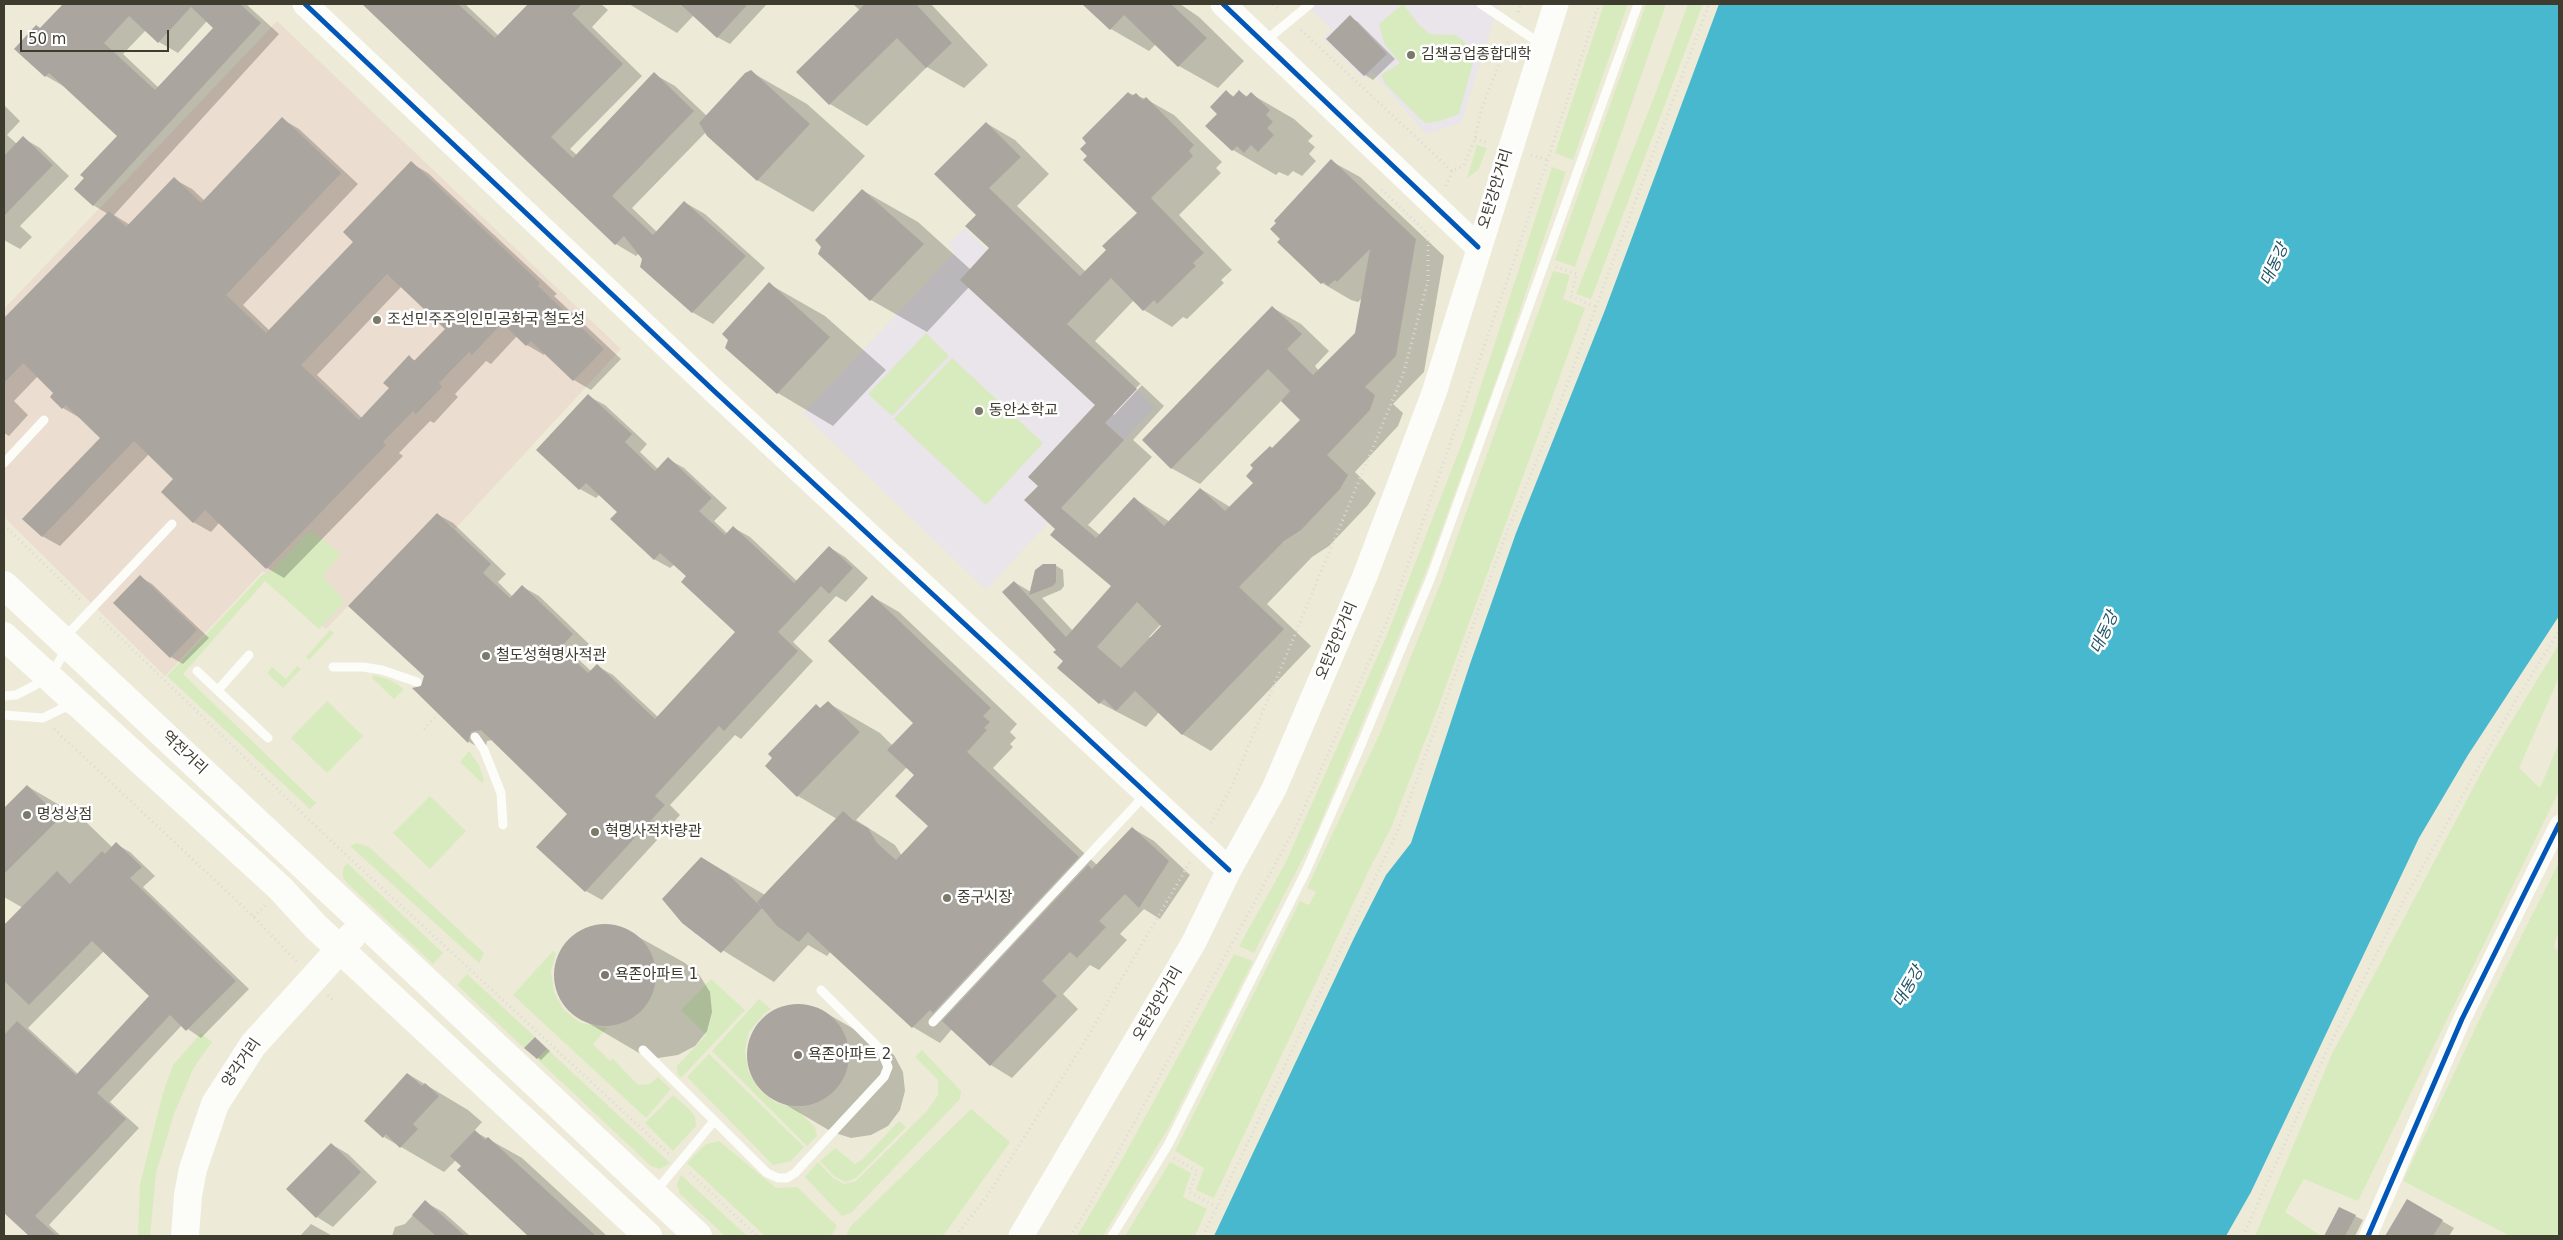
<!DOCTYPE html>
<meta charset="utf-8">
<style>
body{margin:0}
#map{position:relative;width:2563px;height:1240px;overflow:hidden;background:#edead8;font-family:"DejaVu Sans",sans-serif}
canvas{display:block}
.frame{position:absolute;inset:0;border:5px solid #3e3c2f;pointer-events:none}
.scale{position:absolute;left:20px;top:30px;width:149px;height:22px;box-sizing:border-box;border:2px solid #3e3c2f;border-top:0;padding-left:6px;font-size:15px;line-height:18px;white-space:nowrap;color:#3e3c2f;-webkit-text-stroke:4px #fff;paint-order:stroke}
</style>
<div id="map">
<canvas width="2563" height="1240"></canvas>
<div class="frame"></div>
<div class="scale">50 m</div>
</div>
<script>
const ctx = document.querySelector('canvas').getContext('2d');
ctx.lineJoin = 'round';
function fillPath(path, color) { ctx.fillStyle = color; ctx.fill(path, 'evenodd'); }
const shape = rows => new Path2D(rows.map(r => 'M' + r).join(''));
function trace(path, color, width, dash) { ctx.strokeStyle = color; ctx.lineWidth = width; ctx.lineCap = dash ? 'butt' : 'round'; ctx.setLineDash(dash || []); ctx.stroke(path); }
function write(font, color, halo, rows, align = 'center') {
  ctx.font = font + ' "DejaVu Sans","Noto Sans KR",sans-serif'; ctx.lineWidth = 5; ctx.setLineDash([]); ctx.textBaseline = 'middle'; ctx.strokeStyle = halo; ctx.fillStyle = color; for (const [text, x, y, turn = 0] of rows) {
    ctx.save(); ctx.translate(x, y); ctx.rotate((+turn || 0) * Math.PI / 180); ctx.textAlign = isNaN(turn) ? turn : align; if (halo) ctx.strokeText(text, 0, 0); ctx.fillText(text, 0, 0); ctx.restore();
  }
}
fillPath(shape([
 [277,21,621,349,455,529,437,513,326,629,263,571,165,676,4,517,4,309]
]), '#ebddcf');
fillPath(shape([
 [1305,4,1499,4,1461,123,1426,134,1372,72,1364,79,1323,38,1332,30],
 [964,228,1155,407,986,590,803,414,955,252,948,244]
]), '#e9e5ea');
fillPath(shape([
 [1403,4,1419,25,1430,34,1456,35,1476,52,1459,114,1440,121,1425,123,1386,85,1381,75,1400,63,1384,43,1379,24],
 [1604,4,1628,4,1573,160,1555,153],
 [1646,4,1666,4,1575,267,1555,260],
 [1688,4,1703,4,1591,299,1576,294,1656,92],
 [1477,145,1487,148,1478,170,1467,178],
 [1552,167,1566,172,1502,364,1427,569,1316,833,1254,953,1239,946,1285,864,1387,635,1464,438],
 [1553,271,1570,275,1563,299,1585,308,1436,713,1391,828,1369,870,1214,1198,1196,1190,1204,1168,1175,1151,1300,901,1309,905,1316,892,1307,888,1381,731,1441,582],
 [926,333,949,356,892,416,868,394],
 [952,358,1043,443,986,505,894,419],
 [310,530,341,554,323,576,345,602,319,629,265,581,183,674,316,803,310,809,167,676,264,573,267,575],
 [330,630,334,633,309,660,306,657],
 [2559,644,2559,677,2519,768,2540,788,2559,743,2559,791,2358,1201,2304,1179,2285,1212,2321,1236,2255,1236,2332,1054,2488,760],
 [297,666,301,669,283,688,267,673,272,667,286,679],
 [374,675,390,680,404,689,394,699,372,678],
 [327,701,363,736,327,773,291,738],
 [469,751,479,765,484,780,482,783,460,762],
 [430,796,466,831,430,869,393,833],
 [356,843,369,847,484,953,479,963,350,846],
 [2559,862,2559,930,2554,946,2559,953,2559,1236,2510,1236,2403,1181,2484,1010],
 [347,863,443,953,433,964,348,884,343,878,343,869],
 [553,951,556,953,551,972,554,992,564,1010,581,1023,607,1028,593,1044,610,1061,613,1059,638,1085,650,1084,658,1077,671,1089,646,1118,513,995],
 [1234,954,1253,961,1170,1125,1103,1236,1077,1236,1115,1172],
 [467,974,535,1037,524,1048,457,985],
 [711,979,745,1010,681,1078,678,1074,677,1066,706,1035,681,1010],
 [759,999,771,1009,764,1014,749,1032,745,1050,748,1071,759,1089,775,1102,796,1109,815,1127,817,1136,807,1146,712,1051],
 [201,1033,212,1042,194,1067,174,1114,156,1173,150,1236,138,1236,140,1184,163,1093,173,1065],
 [547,1049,670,1163,660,1169,651,1166,537,1059],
 [922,1050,961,1091,960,1099,851,1213,842,1216,805,1177,818,1162,833,1178,844,1184,856,1181,926,1112,938,1095,938,1080,915,1057],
 [709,1054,804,1147,791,1161,773,1165,687,1077],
 [673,1095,691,1111,695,1117,696,1126,673,1151,645,1123],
 [971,1109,1010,1142,943,1236,846,1236,850,1227],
 [899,1121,906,1127,856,1178,845,1182,834,1176,820,1161,835,1148,855,1164,863,1159],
 [719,1141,776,1188,797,1187,837,1226,831,1236,765,1236,687,1163,706,1144],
 [1170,1162,1191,1173,1183,1197,1207,1209,1195,1236,1125,1236],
 [681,1175,747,1236,725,1236,680,1194,677,1184]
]), '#d8ebbe');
fillPath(shape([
 [1719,4,2559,4,2559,616,2468,755,2419,838,2251,1192,2226,1236,1214,1236,1354,938,1386,875,1411,843,1470,664,1516,533,1605,310]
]), '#47b8ce');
fillPath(shape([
 [65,4,246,4,279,34,114,215,130,225,174,179,192,189,205,201,282,119,299,129,358,184,243,305,270,331,354,242,411,163,428,173,557,294,554,296,621,359,591,390,574,380,545,353,544,355,527,345,517,336,491,364,486,361,455,394,458,397,434,423,430,421,399,453,403,456,284,578,267,568,220,522,211,532,193,522,175,479,149,454,60,546,42,536,102,438,80,418,63,408,52,397,55,393,38,376,14,401,28,415,9,436,4,433,4,320,108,214,93,205,119,136,65,87,46,76,16,48,41,29],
 [207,21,215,28,159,88,123,54,146,30,159,42,178,53],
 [402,286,447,329,416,361,409,357,390,388,362,418,317,375],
 [364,4,465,4,499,36,530,4,601,4,608,10,592,27,642,76,570,149,577,155,654,74,675,86,707,116,751,72,807,104,865,156,813,212,757,180,706,132,632,208,657,232,684,202,705,214,765,268,713,324,692,312,639,253,636,256,616,244],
 [629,4,767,4,730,44,717,37,694,15,677,33],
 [853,4,931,4,988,65,964,88,927,67,867,126,830,104,798,72,872,22],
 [1084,4,1180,4,1199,17,1244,61,1218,88,1179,66,1156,44,1149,51,1111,29],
 [1350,17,1358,22,1395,59,1373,80,1365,75,1328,39],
 [1226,92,1235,97,1240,92,1248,97,1251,94,1294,119,1313,136,1308,141,1315,147,1309,154,1316,161,1302,176,1293,171,1288,176,1279,172,1276,175,1233,150,1219,114],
 [1128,93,1146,99,1174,115,1222,162,1216,168,1221,173,1179,215,1232,270,1221,280,1224,283,1187,319,1183,317,1172,327,1144,310,1134,300,1095,341,1164,406,1133,440,1152,457,1088,525,1100,535,1135,499,1170,522,1201,489,1230,507,1254,483,1273,449,1302,420,1282,400,1200,484,1171,468,1273,308,1301,324,1329,351,1315,366,1319,371,1356,333,1363,297,1358,302,1351,300,1322,283,1331,161,1360,177,1444,256,1424,372,1393,404,1403,413,1398,426,1355,472,1376,493,1368,505,1329,546,1312,557,1267,604,1311,646,1211,751,1182,734,1159,712,1146,727,1100,703,1059,667,1064,661,1014,582,1031,592,1055,565,1063,570,1064,586,1061,590,1042,598,1073,631,1113,586,1040,486,1096,405,969,287,927,332,871,300,862,190,918,222,971,270,991,248,977,215,986,123,1015,140,1049,174,1017,206,1086,272,1108,250,1139,213],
 [1140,384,1142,385,1114,415,1112,413],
 [1161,624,1163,626,1151,638,1149,637],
 [4,105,20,121,7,135,17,144,23,138,40,148,69,176,20,226,32,237,20,249,4,240],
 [769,284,825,316,886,370,833,426,778,393],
 [588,396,605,405,647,444,640,452,658,469,668,459,684,468,727,508,714,521,728,534,734,528,750,537,797,581,829,547,845,557,868,578,846,602,836,596,793,642,813,661,741,739,735,735,670,805,680,815,602,900,586,891,568,814,493,740,487,741,485,751,469,742,414,689,422,687,425,675,437,514,453,523,506,574,498,582,513,597,523,587,539,596,589,644,576,657,592,672,597,666,613,675,658,717,737,632,675,564,670,568,654,559,619,512,600,494,596,498,580,489,538,450],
 [140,577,152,584,209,638,183,664,171,657,115,603],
 [873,597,899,612,1017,724,1010,732,1016,738,1010,744,1013,747,993,768,1097,865,1132,828,1154,841,1190,875,1160,919,1144,909,1120,934,1127,940,1099,970,1090,965,1063,994,1078,1009,1012,1078,991,1065,952,1029,940,1043,913,1027,831,951,827,956,808,945,774,982,695,933,664,899,702,858,765,895,837,819,798,796,821,709,828,703,880,733,893,746,915,723],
 [907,767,915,775,929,826,902,856,895,845,856,820],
 [27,786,83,819,113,848,116,844,130,852,155,876,143,887,249,989,201,1038,182,1025,110,1102,139,1128,49,1225,61,1236,31,1236,4,1211,4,927,23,908,4,897,4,810],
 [104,951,151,996,78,1074,28,1028],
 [609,925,628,931,685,963,700,976,710,992,712,1012,707,1031,695,1046,678,1055,658,1058,639,1053,583,1020,567,1008,557,991,555,971,561,953,573,937,590,928],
 [802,1005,821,1010,878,1043,894,1055,903,1072,905,1091,900,1110,888,1126,871,1135,851,1138,832,1132,776,1099,760,1087,751,1070,748,1051,754,1032,766,1017,783,1007],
 [538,1040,550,1051,541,1060,526,1048],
 [408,1074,468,1110,482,1122,474,1131,522,1158,607,1236,530,1236,459,1170,462,1166,456,1160,444,1172,384,1137],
 [331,1144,348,1154,377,1182,333,1227,317,1217,288,1189],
 [2407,1201,2454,1228,2449,1236,2386,1236],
 [425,1202,443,1212,470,1236,392,1236,395,1227,405,1224],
 [2355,1216,2363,1220,2355,1236,2335,1236,2328,1232],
 [311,1224,329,1234,332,1236,300,1236]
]), '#0003');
fillPath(shape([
 [63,4,240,4,261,23,93,206,74,189,84,178,80,175,117,136,49,73,45,77,14,49,36,25,40,28],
 [191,7,213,28,155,90,104,43,129,16,158,43],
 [362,4,458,4,495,38,528,4,582,4,572,14,623,64,551,137,573,158,654,72,694,111,612,196,653,235,684,201,746,256,692,313,640,267,642,259,624,236,615,245],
 [680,4,748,4,717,38],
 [865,4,916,4,952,43,926,68,897,38,829,105,796,72],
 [1082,4,1171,4,1207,38,1178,67,1124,15,1110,30],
 [1350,15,1387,54,1364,76,1326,39],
 [751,70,810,124,757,181,707,136,699,123,745,73],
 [1226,90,1233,97,1239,90,1246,97,1251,92,1270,110,1266,115,1273,122,1267,128,1274,135,1258,152,1251,145,1244,153,1237,146,1232,151,1205,126,1217,114,1210,107],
 [1128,92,1132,96,1136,93,1143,100,1146,97,1194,145,1189,151,1193,156,1151,198,1204,253,1193,263,1196,266,1157,304,1154,300,1143,311,1111,278,1067,324,1137,389,1105,423,1124,440,1061,508,1096,538,1134,497,1164,526,1200,488,1225,511,1253,483,1246,476,1253,468,1250,465,1270,446,1272,448,1300,420,1281,401,1290,391,1268,369,1171,469,1142,440,1272,306,1302,334,1287,349,1313,375,1355,333,1370,249,1337,282,1335,280,1328,286,1324,282,1321,284,1277,242,1280,239,1270,229,1276,223,1274,221,1331,159,1416,239,1396,356,1365,387,1375,395,1370,410,1327,455,1348,475,1340,489,1301,530,1284,541,1239,587,1284,629,1182,735,1135,691,1116,711,1104,699,1099,704,1057,668,1063,661,1053,652,1056,650,1002,592,1014,581,1066,637,1111,586,1050,535,1055,529,1024,500,1038,486,1028,477,1095,405,960,280,989,248,965,226,976,215,934,174,986,122,1021,157,989,188,1080,276,1106,250,1102,246,1137,213,1083,160,1087,156,1080,149,1086,143,1082,138],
 [1137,602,1161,626,1121,668,1097,647],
 [282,117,341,173,226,295,266,333,353,242,343,232,411,161,540,283,538,286,604,349,573,381,531,341,526,346,502,323,472,355,469,352,439,383,442,387,416,414,413,411,383,442,386,445,266,569,205,510,193,523,161,492,173,479,134,441,42,537,22,519,100,438,66,405,62,409,50,397,53,393,23,363,4,383,4,318,109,211,126,227,174,177,201,203],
 [387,274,445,329,414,361,409,355,383,383,389,388,359,420,301,365],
 [23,136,53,165,4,216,4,156],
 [862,189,924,244,870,301,818,254,821,247,815,240],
 [769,282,830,337,777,394,725,348,728,340,722,334],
 [588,394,632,434,625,442,655,471,668,457,712,498,699,511,725,535,733,526,794,583,829,546,853,568,829,594,821,586,778,632,798,651,724,731,719,726,655,796,665,805,585,892,536,847,567,814,481,730,471,732,468,743,412,688,421,686,424,676,348,606,437,513,491,564,483,573,510,598,522,585,573,634,561,647,588,673,597,664,655,719,735,632,681,582,686,576,660,553,654,560,610,519,617,512,586,483,579,490,536,450],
 [1043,564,1056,564,1056,582,1053,586,1029,595,1035,570],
 [140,575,197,630,170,658,113,603],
 [872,595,991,708,983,716,990,722,984,728,987,730,967,752,1079,857,933,1013,930,1010,912,1028,808,932,799,942,777,926,757,902,843,811,853,820,868,828,877,843,896,860,928,826,895,796,914,775,887,750,913,723,828,641],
 [828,701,860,732,797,797,765,766,772,758,768,754,816,704,820,708],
 [27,785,60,818,4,874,4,808],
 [1132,827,1169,861,1139,908,1125,894,1099,921,1106,927,1077,958,1070,952,1042,981,1057,996,990,1066,942,1021,1088,865,1092,869],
 [116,842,142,867,130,878,236,981,186,1031,170,1015,97,1093,126,1119,35,1216,57,1236,29,1236,4,1213,4,1035,17,1021,76,1075,149,996,92,941,29,1005,4,981,4,925,57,871,70,884,102,851,105,854],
 [701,857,728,874,762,908,721,953,682,923,662,899],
 '554 975a51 51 0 1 1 102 0a51 51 0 1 1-102 0Z',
 '747 1055a51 51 0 1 1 102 0a51 51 0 1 1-102 0Z',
 [535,1037,547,1049,537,1059,524,1048],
 [407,1073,422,1086,425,1083,439,1096,413,1124,418,1129,400,1148,386,1134,383,1138,364,1121],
 [475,1130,485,1140,488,1137,596,1236,528,1236,457,1170,461,1166,450,1156],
 [331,1143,361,1172,316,1218,286,1189],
 [2407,1199,2443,1220,2433,1236,2385,1236],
 [425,1200,465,1236,436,1236,412,1215],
 [2339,1207,2356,1215,2345,1236,2324,1236]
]), '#aba5a0');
trace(shape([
 [1273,4,1280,10],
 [1518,12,1521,4],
 [1301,30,1452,171,1463,166,1475,139,1481,110,1509,39],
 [1475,139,1489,143],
 [1531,155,1547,160],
 [1446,186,1452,171],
 [1556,267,1577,274,1571,296,1596,307],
 [4,525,81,600],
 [100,618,327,837,670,1155],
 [54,729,254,917,298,963],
 [424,729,438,714],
 [1211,823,1231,788,1403,375,1428,281,1428,236,1422,228,1379,187],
 [254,917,265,905],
 [328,995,335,1002],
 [1174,1158,1197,1171,1189,1192,1217,1207],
 [690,1173,757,1236],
 [956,1236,987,1196,1084,1043,1190,862],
 [1070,1236,1086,1211,1296,826,1392,610,1516,255,1599,4],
 [1203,1236,1399,828,1508,529,1556,414,1709,4],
 [2243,1236,2329,1046,2403,902,2517,698,2559,631]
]), '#dbdad5', 3, [1, 4]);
trace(shape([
 [1481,4,1541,44],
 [1264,42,1310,4],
 [4,463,44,420],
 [64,638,172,524],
 [333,667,363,667,382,670,417,682],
 [197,671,268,738],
 [218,690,249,655],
 [4,696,16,695,49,678,67,648],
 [4,715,43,718,65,707,73,711],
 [475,737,484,750,501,793,503,825],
 [933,1022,1146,794],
 [643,1050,767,1173,778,1178,787,1178,795,1173,884,1077,888,1067,881,1050,821,990],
 [656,1191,714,1121],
 [1112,1236,1168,1145,1306,871,1356,757,1431,577,1638,4]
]), '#fcfcf9', 9);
trace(shape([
 [2368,1236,2462,1019,2559,824]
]), '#fcfcf9', 18);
trace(shape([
 [305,4,712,389,1229,870],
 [1223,4,1478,247],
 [1021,1236,1194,942,1229,870,1274,789,1365,576,1434,393,1556,4]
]), '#fcfcf9', 25);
trace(shape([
 [4,585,698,1236],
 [4,636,280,888,315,926,648,1236],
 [185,1236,188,1195,193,1169,215,1104,253,1045,352,936]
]), '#fcfcf9', 28);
trace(shape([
 [305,4,712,389,1229,870],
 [1223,4,1478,247],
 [2368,1236,2462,1019,2559,824]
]), '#0057b8', 5);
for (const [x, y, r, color] of [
 [1411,55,5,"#7b796a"],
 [377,320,5,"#7b796a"],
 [979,411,5,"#7b796a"],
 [486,656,5,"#7b796a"],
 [27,815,5,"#7b796a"],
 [595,832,5,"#7b796a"],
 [947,898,5,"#7b796a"],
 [605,975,5,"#7b796a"],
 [798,1055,5,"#7b796a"]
]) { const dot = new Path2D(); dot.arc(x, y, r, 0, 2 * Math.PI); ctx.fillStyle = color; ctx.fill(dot); trace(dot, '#fff', 2); }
write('15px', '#3e3c2f', '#fff', [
 ["김책공업종합대학",1421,55],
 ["조선민주주의인민공화국 철도성",387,320],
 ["동안소학교",989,411],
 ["철도성혁명사적관",496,656],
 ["명성상점",37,815],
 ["혁명사적차량관",605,832],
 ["중구시장",957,898],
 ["욕존아파트 1",615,975],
 ["욕존아파트 2",808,1055]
], 'left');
write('15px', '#3e3c2f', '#fff', [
 ["오탄강안거리",1496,189,-73],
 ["오탄강안거리",1337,641,-67],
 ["역전거리",184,753,43],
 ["오탄강안거리",1158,1004,-60],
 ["양각거리",242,1063,-55]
]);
write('italic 16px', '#1f5464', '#fff', [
 ["대동강",2275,265,-65],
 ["대동강",2105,633,-65],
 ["대동강",1909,987,-60]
]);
</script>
